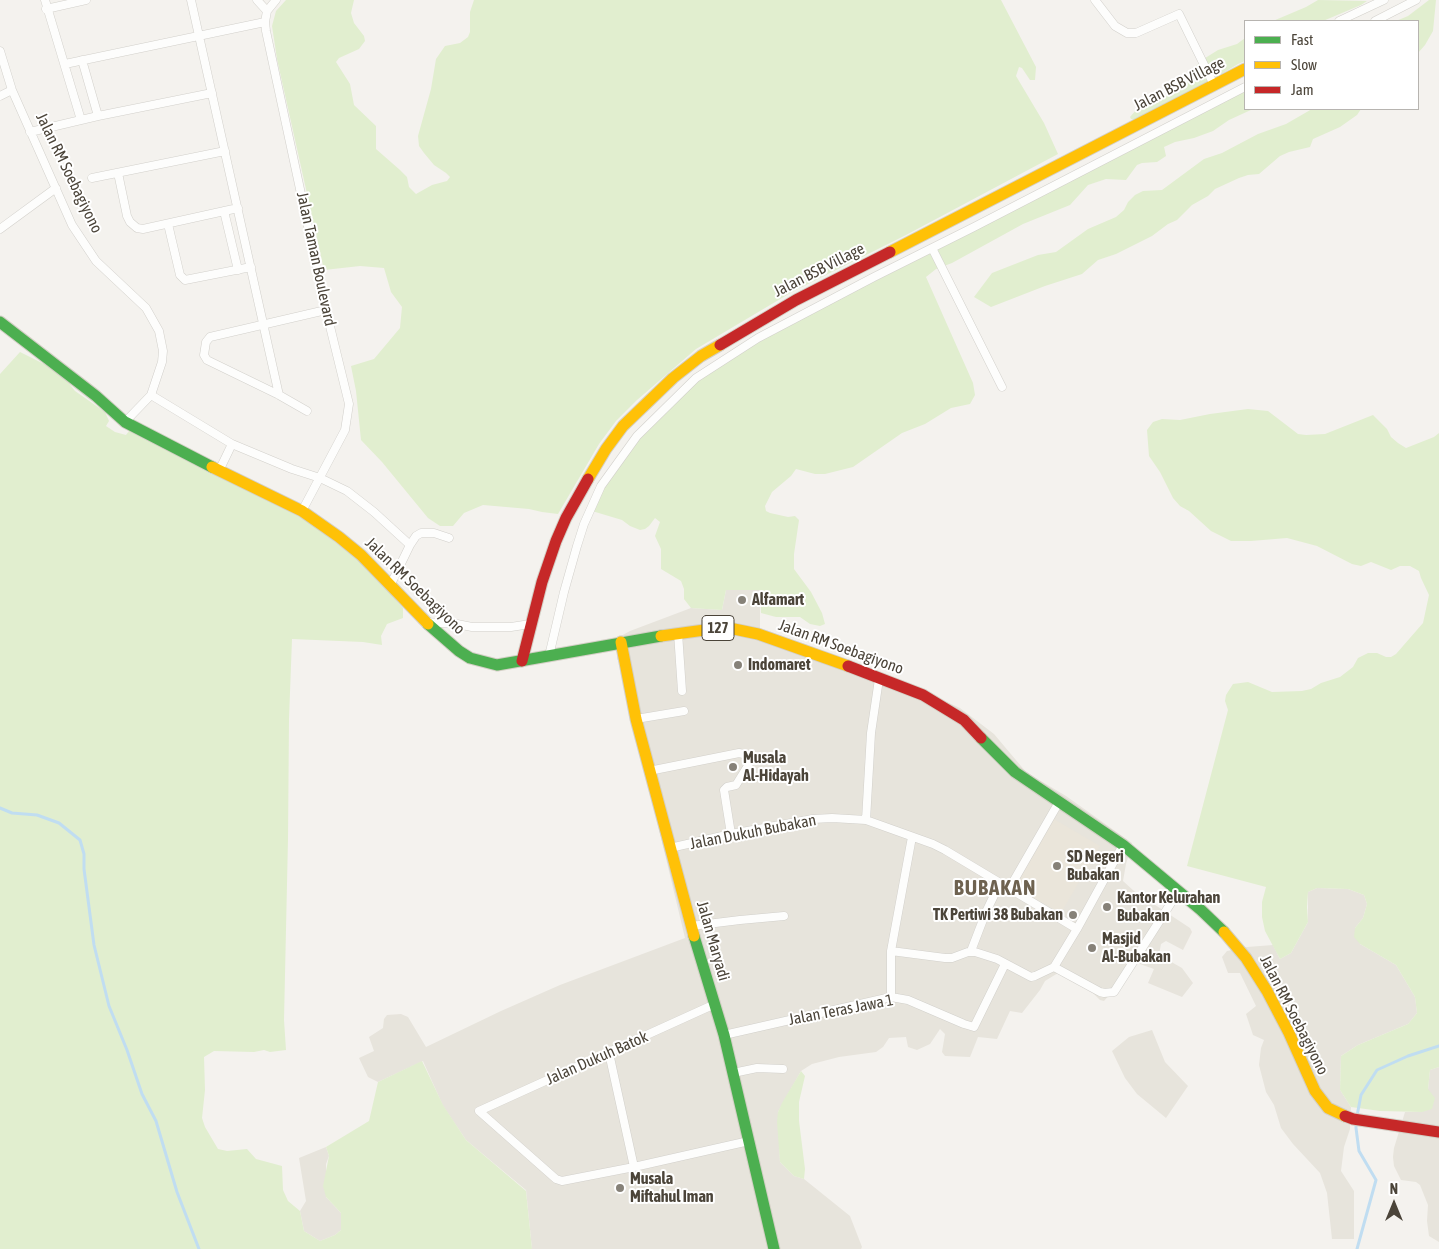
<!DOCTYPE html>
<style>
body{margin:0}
#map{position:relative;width:1439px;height:1249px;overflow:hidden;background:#f4f2ee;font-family:"Asap Condensed",sans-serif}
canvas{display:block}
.legend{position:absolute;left:1244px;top:20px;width:175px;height:90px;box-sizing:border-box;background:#fff;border:1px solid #b7b4b0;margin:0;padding:6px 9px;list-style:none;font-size:15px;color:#4b4439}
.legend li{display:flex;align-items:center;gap:10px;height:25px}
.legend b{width:25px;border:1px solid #b7b4b0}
.north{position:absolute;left:1369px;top:1179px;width:50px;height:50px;-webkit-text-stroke:4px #fff;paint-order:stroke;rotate:0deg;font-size:14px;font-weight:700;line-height:20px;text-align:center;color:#4b4439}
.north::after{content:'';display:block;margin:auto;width:18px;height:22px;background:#4b4439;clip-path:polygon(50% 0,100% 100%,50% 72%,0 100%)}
</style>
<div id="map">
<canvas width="1439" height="1249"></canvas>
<ul class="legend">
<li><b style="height:6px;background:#4caf50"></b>Fast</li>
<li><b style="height:6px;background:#ffc107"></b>Slow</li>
<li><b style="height:6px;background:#c62828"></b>Jam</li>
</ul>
<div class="north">N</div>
</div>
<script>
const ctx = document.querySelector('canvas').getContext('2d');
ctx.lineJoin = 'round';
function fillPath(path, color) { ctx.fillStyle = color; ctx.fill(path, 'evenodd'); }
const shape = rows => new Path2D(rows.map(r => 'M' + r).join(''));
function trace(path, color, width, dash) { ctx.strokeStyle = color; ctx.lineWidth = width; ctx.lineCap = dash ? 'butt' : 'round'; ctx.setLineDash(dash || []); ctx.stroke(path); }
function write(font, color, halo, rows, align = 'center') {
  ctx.font = font + ' "Asap Condensed",sans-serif'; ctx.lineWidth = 4; ctx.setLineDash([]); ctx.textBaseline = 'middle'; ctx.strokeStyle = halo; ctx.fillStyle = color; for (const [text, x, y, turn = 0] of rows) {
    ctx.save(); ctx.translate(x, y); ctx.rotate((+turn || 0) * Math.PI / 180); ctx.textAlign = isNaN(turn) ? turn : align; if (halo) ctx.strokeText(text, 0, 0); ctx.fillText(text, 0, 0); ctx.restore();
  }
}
fillPath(shape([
 [726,590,760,590,760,628,816,648,911,686,960,708,994,734,1026,772,1066,796,1132,843,1126,864,1123,881,1134,891,1190,928,1192,932,1183,950,1166,941,1161,944,1159,955,1182,968,1193,983,1182,997,1148,983,1154,969,1137,963,1104,1001,1100,1000,1093,993,1058,973,1045,981,1040,990,1022,1013,1010,1011,997,1039,978,1037,970,1057,945,1056,942,1052,945,1034,940,1029,930,1044,917,1050,908,1047,906,1037,889,1038,883,1047,876,1052,839,1057,812,1064,801,1071,778,1112,780,1162,794,1176,804,1179,850,1216,862,1247,861,1249,532,1249,526,1190,466,1140,443,1106,423,1061,378,1082,368,1077,359,1058,374,1051,369,1037,383,1028,384,1019,387,1015,401,1014,408,1017,426,1047,501,1011,560,985,685,938,619,662,617,659,619,637,630,631,691,608,722,610],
 [1317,888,1348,889,1364,895,1367,904,1363,918,1355,928,1360,944,1396,965,1415,997,1417,1013,1408,1024,1358,1045,1341,1056,1340,1090,1351,1107,1350,1129,1344,1147,1341,1171,1354,1191,1354,1239,1332,1239,1327,1193,1320,1173,1293,1144,1281,1128,1274,1105,1266,1092,1259,1065,1261,1048,1264,1040,1253,1035,1246,1014,1256,1006,1240,973,1228,973,1222,957,1227,951,1247,947,1273,945,1280,959,1291,953,1308,922,1308,892],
 [1152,1030,1165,1062,1188,1086,1166,1118,1137,1094,1125,1078,1112,1051,1129,1037],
 [1439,1067,1439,1242,1429,1236,1427,1221,1428,1205,1420,1185,1416,1182,1401,1180,1394,1166,1393,1157,1394,1148,1405,1112,1422,1112,1428,1089,1430,1070],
 [326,1147,329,1156,326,1164,326,1197,341,1213,341,1230,335,1235,320,1241,304,1231,300,1211,306,1201,299,1158]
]), '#e7e4dc');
fillPath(shape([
 [1052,818,1100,846,1061,913,1013,886]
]), '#eae5da');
fillPath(shape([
 [286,0,354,0,351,13,354,23,364,36,365,41,359,49,339,58,336,62,350,84,354,105,376,126,376,149,400,170,407,177,409,187,416,194,432,185,447,181,450,177,446,173,434,165,424,153,419,146,418,136,431,89,436,59,445,46,460,43,468,37,470,32,470,12,474,0,1001,0,1036,67,1035,80,1030,80,1022,68,1019,67,1016,76,1044,123,1058,154,906,235,792,292,696,349,637,400,616,421,599,444,558,514,542,512,529,509,483,505,464,513,453,526,440,526,428,518,382,462,361,440,356,391,351,366,374,359,400,328,402,307,391,292,384,268,360,266,324,270,277,59,272,26,276,11],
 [1318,0,1367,1,1361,5,1323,21,1273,21,1306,7],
 [1429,0,1436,0,1433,31,1425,45,1418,53,1418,21,1396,21,1408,16],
 [1245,38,1245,61,1238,64,1190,93,1136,120,1131,119,1130,117,1137,109,1178,91,1191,76,1195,67,1202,60,1218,50,1237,44],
 [1245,89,1245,109,1253,109,1229,120,1213,131,1194,138,1175,142,1164,147,1166,156,1157,162,1142,163,1137,165,1126,180,1106,179,1088,185,1070,205,1023,224,952,263,936,269,926,277,973,383,975,395,970,404,951,408,925,424,902,433,853,467,825,474,815,474,796,469,791,476,772,492,765,506,766,511,770,513,788,517,795,516,799,520,794,554,794,569,811,592,822,613,825,624,820,626,810,624,800,617,776,617,761,613,760,590,726,590,722,610,691,608,684,599,684,589,681,581,661,569,661,549,655,536,660,522,655,518,649,526,645,529,640,530,630,526,622,520,592,511,603,487,639,437,698,380,759,341],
 [1312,109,1361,109,1357,115,1340,127,1313,139,1310,147,1289,152,1280,156,1259,174,1248,175,1239,178,1215,189,1208,196,1192,205,1177,220,1168,224,1152,236,1116,254,1098,260,1082,274,1045,286,991,307,974,297,992,273,1038,255,1056,252,1088,229,1116,217,1124,210,1128,202,1135,195,1143,191,1162,190,1204,159,1222,153,1258,134,1286,124],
 [20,352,60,372,75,391,105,412,109,421,106,426,115,432,126,435,129,431,310,522,368,568,403,608,403,618,387,624,381,636,382,645,363,642,292,639,289,719,288,839,284,1020,286,1050,270,1052,264,1050,254,1052,214,1051,204,1057,205,1090,202,1118,205,1127,218,1149,227,1151,247,1149,256,1159,282,1166,283,1190,288,1201,300,1211,304,1231,320,1241,335,1235,341,1230,341,1213,326,1197,323,1186,329,1156,326,1147,369,1121,378,1082,422,1061,443,1105,466,1140,526,1191,532,1249,0,1249,0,374],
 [1248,409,1268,411,1298,434,1306,435,1325,434,1373,415,1387,429,1391,437,1398,443,1406,448,1434,437,1439,433,1439,1067,1430,1070,1428,1089,1435,1098,1432,1109,1422,1112,1380,1111,1351,1107,1340,1090,1341,1056,1358,1045,1408,1024,1417,1013,1415,997,1396,965,1360,944,1354,937,1355,928,1363,918,1367,904,1364,895,1348,889,1317,888,1308,892,1307,907,1308,922,1291,953,1280,959,1265,931,1262,917,1262,902,1266,887,1187,866,1228,710,1225,701,1226,695,1233,684,1248,682,1272,692,1302,691,1311,689,1321,683,1340,677,1353,667,1358,658,1368,653,1377,653,1386,657,1391,657,1396,654,1423,623,1429,595,1421,578,1419,571,1410,566,1400,566,1391,570,1371,562,1361,566,1352,564,1317,546,1287,538,1251,541,1231,541,1211,531,1189,511,1180,506,1173,498,1160,472,1149,456,1147,430,1153,422,1162,419,1180,420,1210,414],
 [801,1071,805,1076,799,1102,799,1121,805,1169,804,1179,794,1176,780,1162,777,1122,778,1112,782,1103]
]), '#e1eecf');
trace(shape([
 [0,808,12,813,37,815,59,823,80,840,84,854,84,869,94,945,109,1006,127,1050,142,1094,156,1121,177,1192,199,1249],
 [1357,1116,1361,1095,1377,1070,1408,1056,1439,1046],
 [1356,1122,1356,1128,1359,1151,1376,1180,1357,1249]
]), '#c0ddf1', 3);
const street = shape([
 [45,0,81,120],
 [191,0,279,395],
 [257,0,267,11],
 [276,0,267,11,265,22,266,31,326,310,349,404,345,430,302,511],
 [1095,0,1115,26,1127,33,1136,33,1179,14,1214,85],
 [46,9,86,0],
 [1339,21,1384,0],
 [1375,21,1416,0],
 [0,51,12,90,72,225,96,261,146,308,159,331,163,351,162,362,151,395,125,422],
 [82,60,98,116],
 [65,64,265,22],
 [0,96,12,90],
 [30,132,98,116,212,93],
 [118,173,127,216,130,222,137,228,143,229,238,208],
 [92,178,225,151],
 [224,211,238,270],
 [168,224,180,275,185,280,251,267],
 [0,229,56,188],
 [932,248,1002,387],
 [151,395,232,444,292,469,320,478,347,491,374,512,410,545,391,584],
 [307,411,279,395,207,360,204,355,206,342,210,337,326,310],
 [219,471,232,444],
 [410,545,416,536,421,533,434,533,449,538],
 [426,622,457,624,472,627,511,627,530,624],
 [678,633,682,691],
 [549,656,564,592,577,546,584,524,601,486,637,436,696,378,758,338,874,277,974,227,1245,87],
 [636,719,684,711],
 [649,771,739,753,748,755,749,758,749,764,736,785,727,787,724,790,731,834],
 [866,820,871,733,879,679],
 [670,848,731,834,813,819,832,818,866,820,933,844,945,850,1077,929,1123,845],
 [1009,889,1059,802],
 [691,926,740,920,784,916],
 [891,951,912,837],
 [971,951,986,912,1000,883],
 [1054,967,1100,992,1104,993,1114,992,1178,892],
 [891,997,891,951,945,958,952,958,968,952,975,952,997,959,1031,977,1035,976,1054,967,1077,929],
 [715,1004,479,1111,556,1179,562,1181,634,1167,749,1141],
 [724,1035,891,997,908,1000,964,1024,974,1027,1005,964],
 [609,1053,634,1167],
 [733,1073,757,1068,783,1069]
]);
const fast = shape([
 [0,322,96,396,125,422,212,467],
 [428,624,459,651,470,658,497,665,661,636],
 [981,738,1015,772,1123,845,1201,910,1224,932],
 [694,936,724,1035,774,1249]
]);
const slow = shape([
 [890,252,1245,69],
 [212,467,302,511,339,537,361,555,428,624],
 [588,479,606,449,623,426,673,378,701,356,720,345],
 [661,636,719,628,734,629,758,634,848,666],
 [621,642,636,719,694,936],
 [1224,932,1246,958,1267,991,1289,1033,1315,1091,1328,1108,1345,1116]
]);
const jam = shape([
 [720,345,796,300,890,252],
 [522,661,542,582,556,541,566,518,588,479],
 [848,666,923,695,964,720,981,738],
 [1345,1116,1353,1119,1439,1132]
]);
trace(street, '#d2d0cb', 9);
trace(fast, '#d3cfc5', 13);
trace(slow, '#d3cfc5', 13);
trace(jam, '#d3cfc5', 13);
trace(street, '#fdfdfc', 8);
trace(fast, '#4caf50', 11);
trace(slow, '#ffc107', 11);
trace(jam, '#c62828', 11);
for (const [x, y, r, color] of [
 [742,600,5,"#868178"],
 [738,665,5,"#868178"],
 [733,767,5,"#868178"],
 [1057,866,5,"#868178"],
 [1107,907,5,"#868178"],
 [1073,915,5,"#868178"],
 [1092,948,5,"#868178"],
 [620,1188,5,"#868178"]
]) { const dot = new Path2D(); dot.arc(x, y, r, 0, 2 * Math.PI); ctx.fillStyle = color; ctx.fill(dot); trace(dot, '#fff', 2); }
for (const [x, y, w] of [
 [718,628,32]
]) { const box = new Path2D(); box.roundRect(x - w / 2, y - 12.5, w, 25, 4); ctx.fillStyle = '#fff'; ctx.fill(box); trace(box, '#4b4439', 1); }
write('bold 15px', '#4b4439', null, [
 ["127",718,628]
]);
write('16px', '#4b4439', '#fff', [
 ["Jalan BSB Village",1179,84,-27],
 ["Jalan RM Soebagiyono",69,173,64],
 ["Jalan Taman Boulevard",316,259,78],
 ["Jalan BSB Village",819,270,-27],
 ["Jalan RM Soebagiyono",415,586,44],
 ["Jalan RM Soebagiyono",841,647,20],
 ["Jalan Dukuh Bubakan",753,832,-11],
 ["Jalan Maryadi",713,941,74],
 ["Jalan Teras Jawa 1",841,1010,-11],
 ["Jalan RM Soebagiyono",1294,1015,63],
 ["Jalan Dukuh Batok",597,1058,-24]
]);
write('bold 16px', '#4b4439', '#fff', [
 ["Alfamart",752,600],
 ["Indomaret",748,665],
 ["Musala",743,758],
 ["Al-Hidayah",743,776],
 ["SD Negeri",1067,857],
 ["Bubakan",1067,875],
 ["Kantor Kelurahan",1117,898],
 ["Bubakan",1117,916],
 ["TK Pertiwi 38 Bubakan",1063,915,"right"],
 ["Masjid",1102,939],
 ["Al-Bubakan",1102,957],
 ["Musala",630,1179],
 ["Miftahul Iman",630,1197]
], 'left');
ctx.letterSpacing = '1px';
write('bold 21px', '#6e6250', '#fff', [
 ["BUBAKAN",995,888]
]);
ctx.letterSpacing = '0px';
</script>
